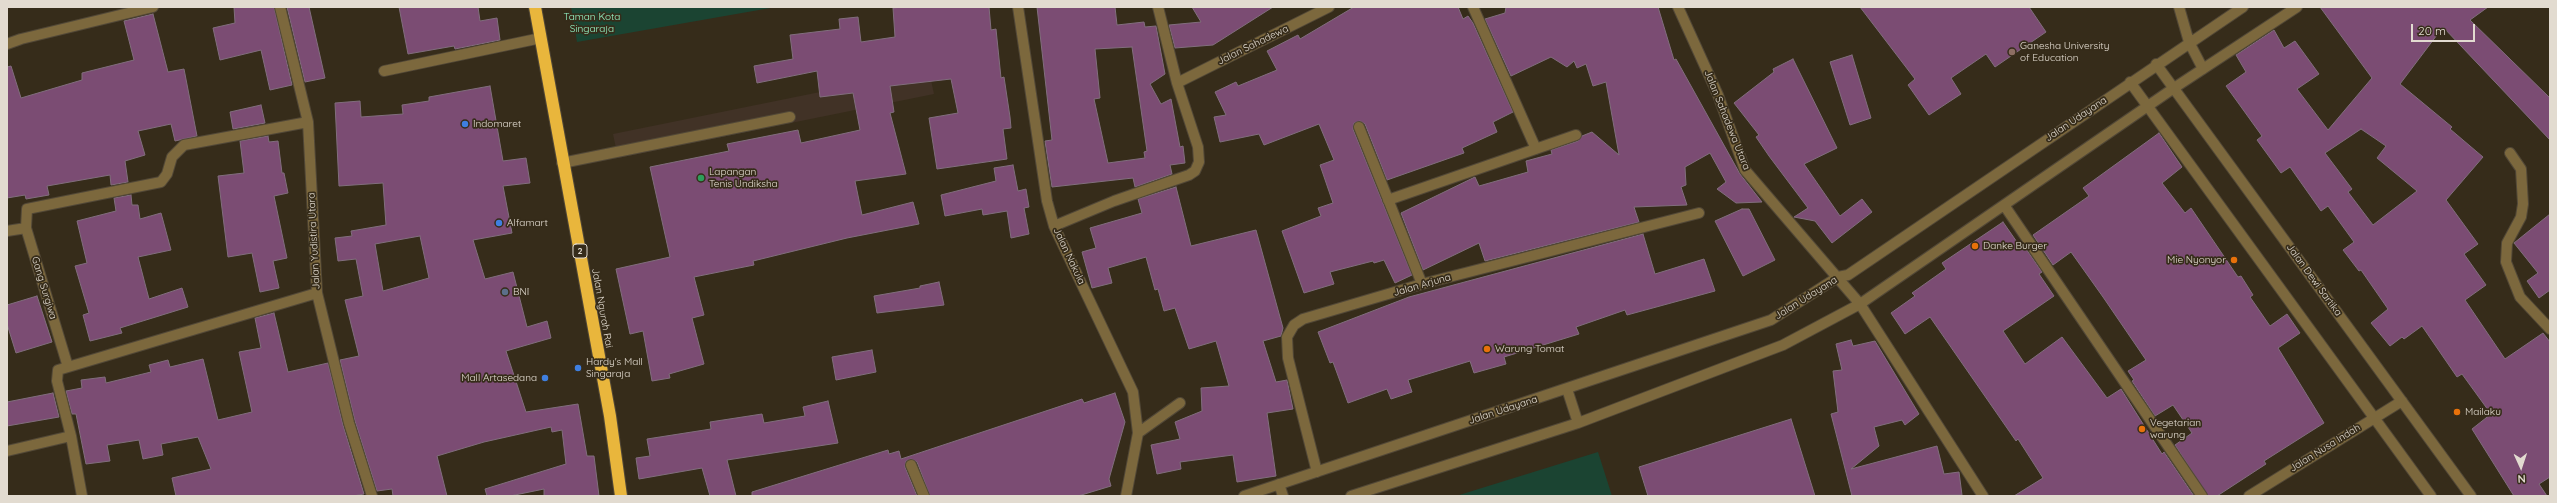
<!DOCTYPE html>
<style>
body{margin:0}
#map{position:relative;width:2557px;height:503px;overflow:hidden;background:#362c1a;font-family:Quicksand,sans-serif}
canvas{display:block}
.frame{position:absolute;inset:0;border:8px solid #e2dbd0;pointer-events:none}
.north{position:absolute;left:2501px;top:447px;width:40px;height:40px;-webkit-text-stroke:3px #362c1a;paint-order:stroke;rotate:177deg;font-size:11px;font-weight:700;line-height:16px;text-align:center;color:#e2dbd0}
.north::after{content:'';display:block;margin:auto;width:14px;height:18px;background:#e2dbd0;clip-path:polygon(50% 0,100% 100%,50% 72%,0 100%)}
.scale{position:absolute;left:2411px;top:24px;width:64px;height:18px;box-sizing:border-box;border:2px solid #e2dbd0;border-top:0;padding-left:5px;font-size:12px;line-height:14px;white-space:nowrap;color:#e2dbd0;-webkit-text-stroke:3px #362c1a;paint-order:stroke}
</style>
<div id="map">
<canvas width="2557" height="503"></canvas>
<div class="frame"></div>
<div class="north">N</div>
<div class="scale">20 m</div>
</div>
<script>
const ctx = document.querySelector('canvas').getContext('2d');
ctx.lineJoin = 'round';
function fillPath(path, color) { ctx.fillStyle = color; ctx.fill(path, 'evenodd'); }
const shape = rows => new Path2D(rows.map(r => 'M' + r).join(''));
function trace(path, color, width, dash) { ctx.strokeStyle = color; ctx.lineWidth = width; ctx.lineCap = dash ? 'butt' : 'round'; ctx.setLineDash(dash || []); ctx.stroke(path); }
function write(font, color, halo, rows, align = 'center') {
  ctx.font = font + ' Quicksand,sans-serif'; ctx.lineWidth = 3.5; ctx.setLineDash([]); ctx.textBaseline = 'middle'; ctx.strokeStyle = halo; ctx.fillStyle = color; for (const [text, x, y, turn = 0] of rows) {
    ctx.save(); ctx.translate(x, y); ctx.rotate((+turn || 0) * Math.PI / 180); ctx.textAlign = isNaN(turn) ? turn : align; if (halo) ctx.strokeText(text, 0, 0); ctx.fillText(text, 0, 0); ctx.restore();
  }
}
fillPath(shape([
 [922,38,934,94,618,158,613,134,825,91]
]), '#413226');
fillPath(shape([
 [571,7,776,7,577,42],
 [1598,452,1612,496,1456,496]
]), '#1b4432');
const building = shape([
 [234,7,274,7,292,85,270,90,261,50,220,60,213,28,235,23,234,7],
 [287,7,309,7,325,78,305,82,287,7],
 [399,7,478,7,480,21,497,18,500,40,455,49,454,46,408,54,399,7],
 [904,7,989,7,991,30,996,29,1001,78,1004,77,1010,117,1011,128,1003,129,1007,159,937,169,929,118,958,113,951,79,890,86,894,112,890,113,906,174,855,181,862,215,913,202,919,224,847,238,753,261,754,265,694,277,704,315,692,318,704,364,669,374,670,378,652,381,643,331,630,334,616,269,670,257,650,167,729,151,727,144,798,130,801,143,860,130,853,93,820,97,817,71,757,83,754,66,793,59,790,35,840,29,839,19,858,17,861,42,895,37,893,8,904,7],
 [1037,7,1115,7,1117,25,1144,22,1145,27,1156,26,1165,74,1150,84,1161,104,1171,99,1180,147,1183,146,1185,163,1170,165,1172,174,1135,187,1133,178,1052,187,1045,141,1052,140,1037,7],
 [1132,47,1147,151,1144,152,1145,158,1108,163,1094,99,1100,98,1095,49,1132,47],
 [1192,7,1273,7,1213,45,1175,48,1169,25,1201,22,1192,7],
 [1354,7,1458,7,1463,19,1468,16,1473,23,1513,112,1493,122,1497,132,1462,148,1464,153,1387,180,1365,124,1360,121,1354,123,1353,129,1412,275,1395,283,1384,260,1374,263,1373,261,1330,272,1334,284,1304,293,1282,231,1321,216,1318,208,1333,203,1320,165,1334,160,1319,124,1264,145,1259,134,1220,142,1214,117,1226,115,1215,92,1236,82,1238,86,1277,70,1267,51,1298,35,1300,39,1354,7],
 [1506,7,1658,7,1674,60,1676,59,1740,174,1762,202,1736,203,1717,189,1726,182,1710,153,1685,167,1686,185,1681,187,1687,205,1634,207,1639,222,1485,261,1479,243,1423,270,1401,213,1475,177,1479,186,1528,172,1526,161,1552,154,1551,150,1578,141,1582,136,1592,132,1619,155,1606,82,1593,86,1586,64,1577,68,1574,61,1567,67,1551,57,1511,76,1485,19,1505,13,1506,7],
 [1860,7,2029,7,2046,32,1995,67,1986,54,1951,78,1961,94,1929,115,1908,85,1915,79,1860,7],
 [2320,7,2488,7,2470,20,2550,98,2550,140,2443,27,2400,84,2452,127,2450,129,2483,157,2446,200,2478,244,2464,254,2486,285,2465,300,2505,359,2543,333,2550,342,2550,477,2539,484,2547,496,2514,496,2472,429,2491,414,2462,374,2457,377,2422,326,2404,339,2402,337,2390,346,2371,323,2388,309,2361,270,2359,271,2343,250,2354,242,2328,206,2321,211,2290,167,2281,173,2257,140,2262,136,2226,86,2246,72,2236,55,2274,30,2284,48,2295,41,2319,74,2297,89,2328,130,2372,78,2320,7],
 [2361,129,2386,146,2377,158,2417,191,2373,225,2348,192,2352,189,2325,153,2361,129],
 [153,14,168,72,184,69,197,136,175,141,171,124,138,131,145,155,125,161,128,182,111,185,110,175,47,186,49,195,26,199,25,195,7,198,7,67,11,66,21,98,82,80,82,73,134,60,124,21,153,14],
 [1852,55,1871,118,1850,125,1830,62,1852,55],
 [1793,59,1837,148,1804,164,1840,216,1862,199,1872,212,1832,243,1815,221,1794,217,1808,208,1769,156,1756,137,1759,135,1734,103,1774,72,1773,69,1793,59],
 [490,86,503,161,526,158,530,183,503,186,512,233,473,240,485,279,513,272,527,327,547,321,551,338,506,351,526,412,578,404,587,456,594,456,599,496,544,496,544,489,510,496,487,496,485,489,566,464,562,430,552,432,551,427,484,442,437,456,447,496,393,496,392,489,377,491,355,421,340,360,359,356,345,300,363,296,356,259,338,261,335,238,352,236,351,231,386,225,383,183,339,186,335,103,360,101,361,117,403,114,402,105,429,101,429,97,490,86],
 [420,236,429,278,383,291,375,244,420,236],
 [261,105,265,123,233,129,230,112,261,105],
 [2159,133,2182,167,2162,183,2185,213,2191,208,2238,277,2241,276,2253,295,2250,297,2270,326,2287,314,2300,333,2278,348,2324,423,2264,461,2266,464,2217,496,2208,496,2175,445,2192,433,2173,405,2155,416,2132,381,2134,380,2128,371,2146,360,2103,297,2071,252,2053,265,2033,235,2089,196,2083,188,2159,133],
 [268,136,269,142,278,141,282,173,284,173,288,193,274,196,287,258,273,261,279,288,260,292,252,253,228,257,218,176,244,173,240,141,268,136],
 [1013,165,1018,191,1026,189,1029,207,1024,208,1029,234,1011,238,1007,211,983,215,982,209,945,216,941,195,996,181,994,168,1013,165],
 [1176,187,1191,246,1256,230,1283,328,1281,336,1263,341,1276,382,1287,380,1293,409,1267,413,1276,476,1237,482,1233,455,1180,462,1181,469,1157,474,1151,445,1180,439,1175,422,1202,411,1201,388,1229,386,1216,341,1189,349,1175,308,1164,311,1158,289,1155,290,1146,257,1108,268,1112,283,1092,288,1082,252,1096,248,1090,228,1142,213,1138,199,1176,187],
 [131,195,132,205,138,205,140,219,161,213,171,250,138,257,149,299,182,288,188,307,120,328,122,333,90,341,83,315,89,313,75,266,87,263,77,221,116,211,114,198,131,195],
 [1742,209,1749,209,1775,260,1743,276,1715,221,1742,209],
 [2550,214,2550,290,2539,298,2527,281,2538,273,2514,243,2550,214],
 [2003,222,2019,245,2022,243,2042,272,2039,274,2054,296,2003,331,2025,364,2062,337,2107,398,2121,389,2162,454,2164,452,2194,496,2014,496,2043,478,2018,439,2016,441,1930,317,1905,334,1891,313,1915,296,1912,293,1946,269,1942,263,2003,222],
 [1643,234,1655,274,1704,259,1715,291,1627,315,1625,310,1576,327,1579,334,1504,357,1506,364,1474,373,1470,361,1408,380,1412,392,1391,399,1387,389,1348,403,1333,362,1330,363,1318,332,1409,297,1643,234],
 [939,282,944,305,877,313,874,296,920,288,920,286,939,282],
 [37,296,52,342,16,353,7,324,7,305,37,296],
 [274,313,288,372,328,363,343,425,364,494,353,496,176,496,172,478,211,469,198,437,161,444,163,455,143,459,139,440,107,445,110,461,86,464,76,414,72,414,66,391,82,388,81,380,105,377,106,383,151,372,149,365,168,360,170,367,203,359,218,420,252,412,239,352,261,348,255,318,274,313],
 [1851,340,1853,346,1875,341,1919,414,1905,425,1902,420,1874,427,1879,446,1851,469,1937,446,1944,474,1959,472,1962,495,1852,496,1831,414,1838,412,1833,371,1842,370,1836,344,1851,340],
 [872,350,876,372,836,380,832,357,872,350],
 [53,393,59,417,7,426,7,402,53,393],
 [1115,393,1125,422,1109,479,1111,486,1078,496,930,496,917,462,911,459,906,461,905,467,917,496,752,496,752,492,888,450,889,454,899,451,901,459,1082,399,1084,403,1115,393],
 [828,401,838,443,727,460,736,496,710,496,702,468,639,479,636,458,650,456,647,439,711,429,710,422,762,414,764,423,805,416,803,407,828,401],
 [1791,419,1815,496,1648,496,1639,467,1791,419]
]);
fillPath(building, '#7b4c73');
trace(building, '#816e7d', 1);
const minor = shape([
 [280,7,308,122,317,293,349,423,372,496],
 [1018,7,1047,201,1054,226,1133,392,1138,433,1126,496],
 [1473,7,1536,149],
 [1678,7,1718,95,1745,170,1860,304,1983,496],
 [2179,7,2189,42,2203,69],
 [7,44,21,39,153,7],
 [2156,64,2471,496],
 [384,71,541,38],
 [2130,82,2431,496],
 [1177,83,1329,7],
 [1359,127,1422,284],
 [2510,153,2521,169,2523,204,2521,217,2507,243,2506,262,2520,297,2550,329],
 [562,163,790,117],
 [1388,200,1576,135],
 [2004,205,2202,496],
 [1054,226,1114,201,1189,175,1195,171,1199,162,1198,147,1177,83,1158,7],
 [7,231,26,228],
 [68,367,26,228,27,209,161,182,167,174,172,157,184,145,308,122],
 [1567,389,1578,423],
 [1138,433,1180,403],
 [7,451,71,436],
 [911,465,924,496],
 [1317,472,1288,358,1287,337,1294,325,1303,319,1422,284,1699,213],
 [1279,484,1283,496],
 [82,496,71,436,57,381,58,370,317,293],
 [1244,496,1771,320,1838,277,1848,275,2243,7],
 [1351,496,1578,423,1783,345,1860,304,2174,88,2297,7],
 [2249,496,2402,401]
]);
const highway = shape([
 [535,7,610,416,621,496]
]);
trace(minor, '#524837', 12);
trace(highway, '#524837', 14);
trace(minor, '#7c683d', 10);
trace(highway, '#e9b63c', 12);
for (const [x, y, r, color] of [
 [2012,52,4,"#8d6e63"],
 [465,124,4,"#3f7fe0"],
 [701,178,4,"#2e9e5b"],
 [499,223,4,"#3f7fe0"],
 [1975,246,4,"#e8710a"],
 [2234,260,4,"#e8710a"],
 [505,292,4,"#5c6f8a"],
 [1487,349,4,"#e8710a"],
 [578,368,4,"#3f7fe0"],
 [545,378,4,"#3f7fe0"],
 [2457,412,4,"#e8710a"],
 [2142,429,4,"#e8710a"]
]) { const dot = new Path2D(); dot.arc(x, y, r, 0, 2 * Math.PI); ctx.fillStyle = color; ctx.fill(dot); trace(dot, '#362c1a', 1.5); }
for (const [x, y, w] of [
 [580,251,14]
]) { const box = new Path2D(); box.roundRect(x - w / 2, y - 7, w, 14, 3); ctx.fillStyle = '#362c1a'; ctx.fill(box); trace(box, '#e2dbd0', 1); }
write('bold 9px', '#e2dbd0', null, [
 ["2",580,251]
]);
write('10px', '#95f8c9', '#362c1a', [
 ["Taman Kota",592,17],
 ["Singaraja",592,29]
]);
write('10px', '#e2dbd0', '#362c1a', [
 ["Jalan Sahadewa",1253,45,-26],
 ["Jalan Udayana",2076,119,-34],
 ["Jalan Sahadewa Utara",1727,120,68],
 ["Jalan Yudistira Utara",314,241,-93],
 ["Jalan Nakula",1069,256,65],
 ["Jalan Dewi Sartika",2314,280,54],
 ["Jalan Arjuna",1422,285,-16],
 ["Gang Surgiwa",44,288,73],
 ["Jalan Udayana",1806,298,-32],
 ["Jalan Ngurah Rai",602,308,80],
 ["Jalan Udayana",1503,410,-18],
 ["Jalan Nusa Indah",2325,448,-32]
]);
write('10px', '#e2dbd0', '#362c1a', [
 ["Ganesha University",2020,46],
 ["of Education",2020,58],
 ["Indomaret",473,124],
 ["Lapangan",709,172],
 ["Tenis Undiksha",709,184],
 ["Alfamart",507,223],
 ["Danke Burger",1983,246],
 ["Mie Nyonyor",2226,260,"right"],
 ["BNI",513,292],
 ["Warung Tomat",1495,349],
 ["Hardy's Mall",586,362],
 ["Singaraja",586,374],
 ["Mall Artasedana",537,378,"right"],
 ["Mailaku",2465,412],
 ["Vegetarian",2150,423],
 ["warung",2150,435]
], 'left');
</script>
